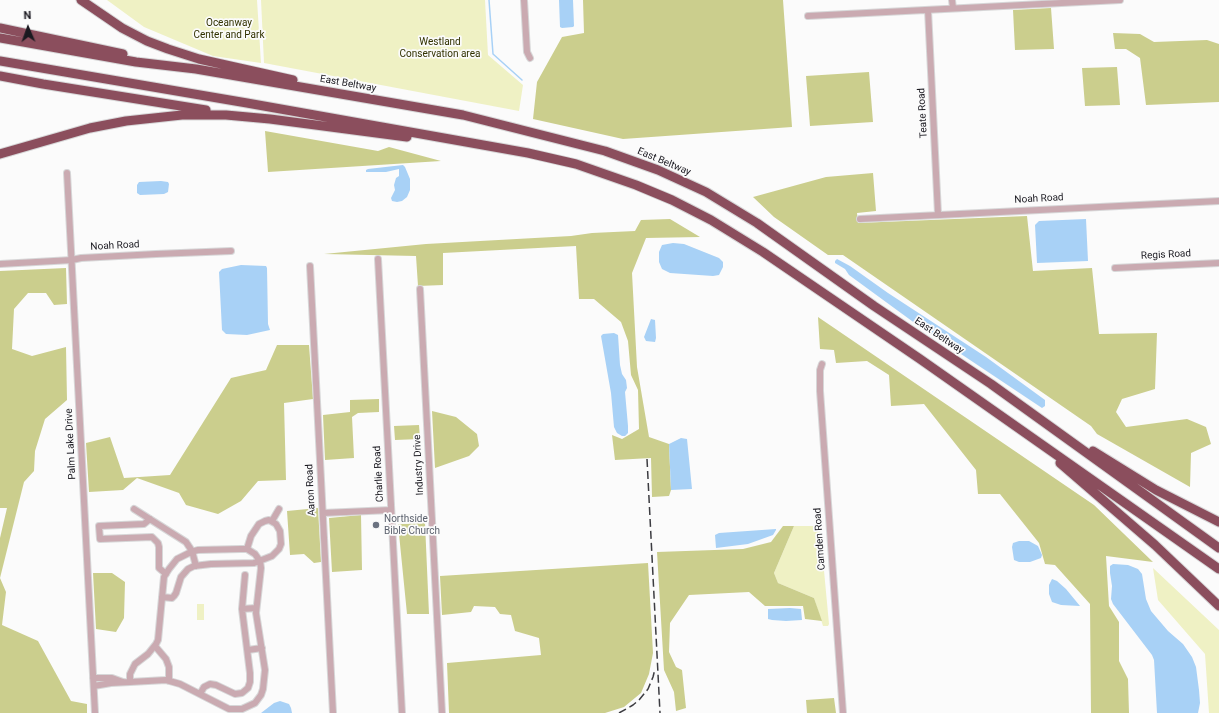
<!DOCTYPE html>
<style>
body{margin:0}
#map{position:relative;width:1219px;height:713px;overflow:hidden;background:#fbfbfb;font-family:Roboto,sans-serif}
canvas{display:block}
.north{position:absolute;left:8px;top:8px;width:40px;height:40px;-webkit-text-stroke:3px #fbfbfb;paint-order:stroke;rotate:358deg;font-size:11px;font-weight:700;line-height:16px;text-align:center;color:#1a1920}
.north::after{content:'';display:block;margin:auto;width:14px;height:18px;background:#1a1920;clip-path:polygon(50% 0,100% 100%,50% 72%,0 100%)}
</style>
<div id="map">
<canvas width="1219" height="713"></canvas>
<div class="north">N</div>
</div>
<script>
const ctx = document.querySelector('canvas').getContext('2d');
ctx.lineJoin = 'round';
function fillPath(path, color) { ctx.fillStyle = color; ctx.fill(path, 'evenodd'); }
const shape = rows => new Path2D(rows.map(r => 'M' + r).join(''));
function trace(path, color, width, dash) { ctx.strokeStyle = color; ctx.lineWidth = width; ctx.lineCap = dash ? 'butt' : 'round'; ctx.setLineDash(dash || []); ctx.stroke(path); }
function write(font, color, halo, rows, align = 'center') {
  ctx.font = font + ' Roboto,sans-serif'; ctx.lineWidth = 3.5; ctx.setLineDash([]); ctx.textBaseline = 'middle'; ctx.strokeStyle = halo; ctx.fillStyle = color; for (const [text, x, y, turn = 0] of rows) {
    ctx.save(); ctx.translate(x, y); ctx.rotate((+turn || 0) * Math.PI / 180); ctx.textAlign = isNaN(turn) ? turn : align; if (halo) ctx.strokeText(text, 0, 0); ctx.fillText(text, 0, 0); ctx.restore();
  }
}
fillPath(shape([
 [107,0,257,0,261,63,213,56,144,27],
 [261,0,485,0,488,55,523,85,519,111,264,63],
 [794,526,816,526,820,528,829,624,828,626,823,626,814,598,778,583,774,573],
 [1153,568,1219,630,1219,713,1209,713,1205,654,1158,600],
 [197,604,204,604,204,620,197,620]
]), '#eff1c4');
fillPath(shape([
 [583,0,783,0,792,127,623,139,533,119,537,82,562,37,584,33],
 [1051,8,1054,49,1015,50,1013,10],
 [1113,33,1140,34,1154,42,1207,40,1219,44,1219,102,1146,105,1140,58,1126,49,1115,49],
 [1117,67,1120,105,1085,106,1082,68],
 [869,72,873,122,810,126,806,76],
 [265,131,378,151,389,147,441,161,268,172],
 [873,173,876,211,857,213,858,223,1027,216,1033,271,1092,268,1099,334,1157,333,1155,389,1122,399,1116,412,1126,427,1187,419,1206,427,1211,444,1191,453,1190,487,1097,434,1091,426,843,255,828,255,774,217,753,197,826,177],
 [670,219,700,237,646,238,632,273,637,367,649,437,669,444,671,490,669,496,652,497,651,458,615,460,612,435,622,439,639,429,638,390,631,375,628,341,621,322,594,299,579,299,576,246,443,253,443,285,418,286,416,256,324,254,426,244,571,236,592,233,635,231,641,220],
 [66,268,67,304,54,305,46,293,28,293,14,309,12,349,32,356,66,347,67,400,45,419,35,451,34,471,24,482,0,578,6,592,2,625,38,641,71,701,87,704,87,713,0,713,0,538,7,508,0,508,0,271],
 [818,317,1094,505,1153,562,1106,556,1109,606,1119,622,1119,661,1128,679,1129,713,1091,713,1090,604,1055,565,1045,564,1039,543,1000,494,978,494,976,470,924,404,891,406,889,375,867,361,836,363,834,350,820,349],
 [277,345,309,345,313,399,284,403,286,480,258,481,241,501,218,514,186,505,179,493,137,478,123,490,89,492,86,443,110,437,124,478,170,475,231,378,266,370],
 [379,399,379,412,358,413,352,417,354,458,325,460,323,415,350,412,350,400],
 [432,411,456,417,477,434,479,446,469,456,435,468],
 [419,425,420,439,395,440,394,426],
 [318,508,321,562,314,563,304,554,290,555,287,511],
 [361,515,362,570,332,572,329,518],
 [425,523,429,614,407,614,398,524],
 [783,526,794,526,774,573,778,583,814,598,822,621,805,619,803,606,765,606,749,592,689,595,670,623,669,652,676,667,682,670,686,708,676,711,674,692,664,670,657,552,743,549,771,542],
 [648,563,653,653,649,674,641,693,624,707,605,713,449,713,447,663,541,655,539,638,515,631,511,615,500,614,495,607,474,606,471,612,442,615,440,576],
 [93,573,112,573,125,582,124,618,116,632,96,629],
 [834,698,836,713,807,713,806,700]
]), '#cbce8d');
fillPath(shape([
 [559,0,573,0,574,26,573,27,562,28,560,27],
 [403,165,405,167,410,179,410,190,407,197,402,201,397,202,392,201,391,198,395,190,394,185,396,178,399,176,399,169,386,172,366,172,366,170,368,169],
 [161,181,168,182,169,184,168,192,164,194,140,195,137,193,137,185,139,182],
 [1086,219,1088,261,1037,263,1035,225,1039,221],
 [673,243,684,244,719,258,723,262,723,267,719,275,713,276,670,273,662,269,659,262,659,252,662,245],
 [837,259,850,266,888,293,986,357,1045,400,1045,406,1042,408,916,324,849,275,845,269,835,263,835,261],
 [241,265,266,266,267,268,268,324,270,330,247,335,226,334,222,330,219,272,222,269],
 [651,319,655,320,656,338,655,342,646,341,644,337],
 [614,333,618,335,620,365,622,374,626,380,627,388,625,392,628,426,628,433,625,436,622,436,617,433,614,427,611,393,601,336,603,334],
 [681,438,687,439,692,489,671,490,669,444],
 [776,529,776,530,773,535,748,544,716,548,715,535,719,533],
 [1019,541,1029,541,1038,546,1042,555,1041,558,1030,562,1019,562,1014,560,1012,547,1013,543],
 [1113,564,1128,565,1138,569,1142,574,1146,599,1151,611,1168,631,1183,644,1192,657,1196,667,1199,690,1200,703,1198,713,1157,713,1154,660,1152,655,1113,604,1111,599,1112,586,1110,573,1110,566],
 [1052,579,1057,581,1066,589,1080,606,1061,605,1052,602,1049,594,1049,585],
 [790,608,801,609,802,620,786,621,772,620,768,619,768,609],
 [280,701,289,704,291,708,292,713,261,713,274,703]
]), '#a8d1f6');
trace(shape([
 [489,0,493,54,522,80]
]), '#a8d1f6', 1.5);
const minor = shape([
 [524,0,527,52,530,58],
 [952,0,953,8],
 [928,10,938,214],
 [808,16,1120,0],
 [67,173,95,713],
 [860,219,1219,201],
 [378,259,402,713],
 [0,264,72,260,81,258,156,254,231,251],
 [310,266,333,713],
 [1115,268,1219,263],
 [420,289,442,713],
 [822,364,820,370,820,391,843,713],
 [134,509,186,542,192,551,196,566],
 [323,513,391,510],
 [150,519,144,524,99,526,100,539,152,537,158,543,159,547,159,568,166,574],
 [272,521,279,509],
 [162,597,172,598,174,596,176,593,181,577,188,569,194,566,211,564,254,563,272,556,279,549,281,544,280,531,276,524,269,520,265,521,259,524,251,536,247,549],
 [242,609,256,608],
 [155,646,166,659,169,667,169,681],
 [248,650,262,648],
 [93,678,112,678,123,682],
 [94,686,111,683,130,682,166,680,180,684,229,709,242,709,255,703,261,695,263,689,265,670,256,613,261,568,260,561,255,554,247,549,241,549,198,550,191,552,177,559,169,569,164,577,158,640,156,644,148,654,135,664,130,674,130,682],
 [200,694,204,687,210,684,216,685,235,694,242,693,248,688,250,682,250,673,242,609,245,575]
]);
const highway = shape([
 [81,0,122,28,147,41,168,49,199,59,293,80],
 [0,28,123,54],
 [0,38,136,62,196,69,463,115,605,151,658,170,706,192,757,223,874,306,991,384,1219,548],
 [0,61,247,103,528,153,576,164,636,185,672,200,711,220,763,252,920,359,1219,569],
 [0,76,43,84,206,110],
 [0,154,90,128,126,121,182,115,226,115,270,119,407,137],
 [1093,451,1156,490,1219,522],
 [1060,463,1155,545,1219,606]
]);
trace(minor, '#d7d7d8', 8);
trace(highway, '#d7d7d8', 11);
trace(minor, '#caaab1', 6);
trace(highway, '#8b4e5d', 9);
trace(shape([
 [647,459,660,713],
 [619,713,633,705,639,700,648,689,653,677,655,669]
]), '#3c3c41', 1.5, [8, 4]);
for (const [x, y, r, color] of [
 [376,525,4,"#6b7280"]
]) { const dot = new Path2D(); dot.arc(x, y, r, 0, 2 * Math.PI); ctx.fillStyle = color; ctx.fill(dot); trace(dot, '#fbfbfb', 1.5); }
write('10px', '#313100', '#fbfbfb', [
 ["Oceanway",229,23],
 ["Center and Park",229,35],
 ["Westland",440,42],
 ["Conservation area",440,54]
]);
write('10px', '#1a1920', '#fbfbfb', [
 ["East Beltway",348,84,10],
 ["Teate Road",923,113,-93],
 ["East Beltway",664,162,23],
 ["Noah Road",1039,199,-3],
 ["Noah Road",115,246,-3],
 ["Regis Road",1166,255,-3],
 ["East Beltway",939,336,34],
 ["Palm Lake Drive",71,444,-93],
 ["Industry Drive",419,465,-93],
 ["Charlie Road",379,474,-93],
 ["Aaron Road",311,490,-93],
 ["Camden Road",820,539,-94]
]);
write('10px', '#5b616d', '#fbfbfb', [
 ["Northside",384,519],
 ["Bible Church",384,531]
], 'left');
</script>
